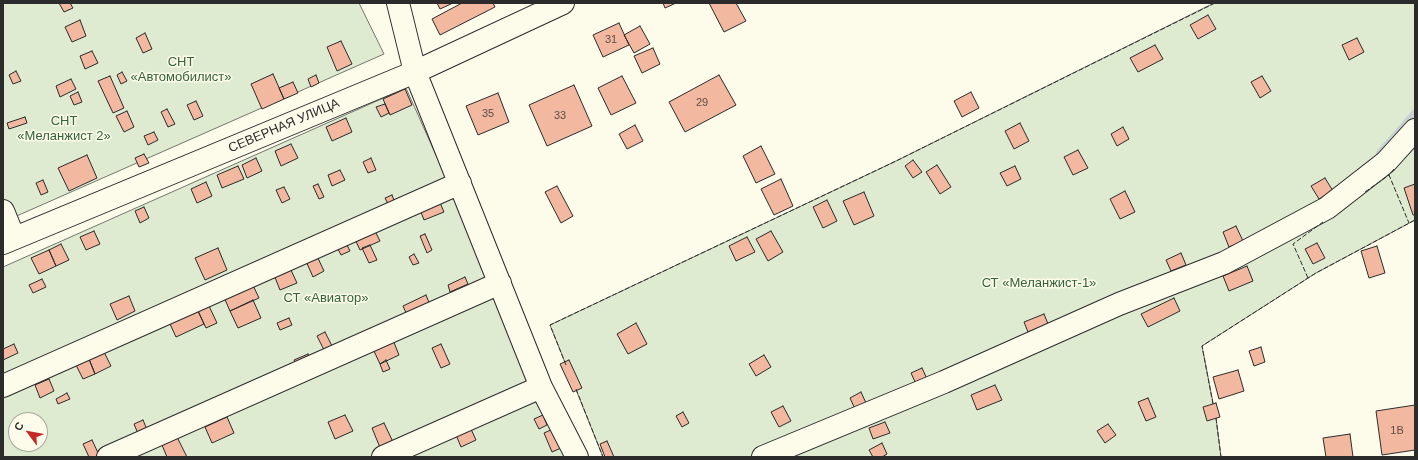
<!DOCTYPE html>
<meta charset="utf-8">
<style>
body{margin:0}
#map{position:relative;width:1418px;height:460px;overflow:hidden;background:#fdfbea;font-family:Arial,sans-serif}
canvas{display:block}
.frame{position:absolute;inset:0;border:4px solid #2b2b2b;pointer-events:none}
.north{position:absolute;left:8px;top:412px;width:40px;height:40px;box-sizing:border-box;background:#fdfbea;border:1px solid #a9a89e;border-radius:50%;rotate:302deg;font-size:11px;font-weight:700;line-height:16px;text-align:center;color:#2b2b2b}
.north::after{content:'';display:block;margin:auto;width:14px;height:18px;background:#c62828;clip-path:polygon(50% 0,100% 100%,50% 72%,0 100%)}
</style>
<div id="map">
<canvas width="1418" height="460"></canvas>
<div class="frame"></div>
<div class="north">С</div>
</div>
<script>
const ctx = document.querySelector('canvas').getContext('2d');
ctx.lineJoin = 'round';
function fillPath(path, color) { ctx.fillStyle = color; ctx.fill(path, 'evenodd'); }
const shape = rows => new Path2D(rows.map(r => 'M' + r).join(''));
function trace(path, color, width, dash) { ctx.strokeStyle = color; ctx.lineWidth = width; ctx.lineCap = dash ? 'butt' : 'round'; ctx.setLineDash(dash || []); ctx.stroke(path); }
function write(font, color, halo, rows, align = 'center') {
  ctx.font = font + ' Arial,sans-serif'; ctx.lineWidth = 3; ctx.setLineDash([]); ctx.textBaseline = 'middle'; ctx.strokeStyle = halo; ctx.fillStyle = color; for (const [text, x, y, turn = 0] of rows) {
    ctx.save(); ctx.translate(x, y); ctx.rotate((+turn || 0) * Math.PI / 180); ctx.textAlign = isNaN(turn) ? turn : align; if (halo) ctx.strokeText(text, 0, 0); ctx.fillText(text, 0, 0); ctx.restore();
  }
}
const green = shape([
 [3,3,359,3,384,54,3,222,3,3],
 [1214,3,1415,3,1415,220,1316,273,1202,346,1216,418,1221,457,603,457,550,325,894,162,1214,3],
 [406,88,571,457,3,457,3,267,406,88],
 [16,420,40,420,40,444,16,444,16,420]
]);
fillPath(green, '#deebd1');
trace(green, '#74746e', 1);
trace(shape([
 [1379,153,1415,112]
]), '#c7d0d0', 6);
const building = shape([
 [59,3,70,3,73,8,64,12,59,3],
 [437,3,453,3,440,9,437,3],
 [462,3,493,3,495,7,440,35,432,19,462,3],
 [663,3,676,3,665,8,663,3],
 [709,3,736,3,746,21,724,32,709,3],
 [1208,15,1216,29,1198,39,1190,25,1208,15],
 [80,20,86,36,72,42,65,27,80,20],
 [619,23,629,45,603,57,593,35,619,23],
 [640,26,650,44,634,53,624,35,640,26],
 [145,33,152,49,143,53,136,38,145,33],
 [1357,38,1364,52,1349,60,1342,45,1357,38],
 [341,41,352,64,337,71,327,47,341,41],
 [1155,45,1163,59,1138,72,1130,58,1155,45],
 [653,48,660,64,642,73,634,56,653,48],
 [92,51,98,63,85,69,80,56,92,51],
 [16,71,21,81,13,84,9,75,16,71],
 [122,72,127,81,121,84,117,75,122,72],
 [273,74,284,99,262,109,251,84,273,74],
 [316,75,319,83,311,87,308,79,316,75],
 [719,75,736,105,685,132,669,102,719,75],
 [110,76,124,108,113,113,98,81,110,76],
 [622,76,636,103,611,115,598,88,622,76],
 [1262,76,1271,91,1260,98,1251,82,1262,76],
 [71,79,76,89,60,97,56,86,71,79],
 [293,82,298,93,284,99,279,88,293,82],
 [574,85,592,126,547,146,529,105,574,85],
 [405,89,412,105,390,115,383,99,405,89],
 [78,92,82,102,74,105,70,96,78,92],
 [971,92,979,108,962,117,954,101,971,92],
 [498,93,509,122,478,135,466,106,498,93],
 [196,101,203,116,194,120,187,105,196,101],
 [385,104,389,113,381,117,376,107,385,104],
 [167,109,175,124,168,127,161,112,167,109],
 [127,111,134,127,124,132,116,116,127,111],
 [25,117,27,123,9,129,7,123,25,117],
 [346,118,352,132,332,141,326,127,346,118],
 [1020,123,1029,141,1014,149,1005,131,1020,123],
 [635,125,643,141,627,149,619,134,635,125],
 [1123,127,1129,139,1117,146,1111,134,1123,127],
 [154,132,158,140,148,145,144,136,154,132],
 [291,144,298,158,281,166,275,151,291,144],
 [761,146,775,174,756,183,743,156,761,146],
 [1078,150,1088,168,1073,175,1064,157,1078,150],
 [144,154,149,163,139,167,135,158,144,154],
 [87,155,97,178,69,191,58,168,87,155],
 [256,158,262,171,247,178,242,165,256,158],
 [371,158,376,170,368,173,363,162,371,158],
 [913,160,922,172,913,178,905,166,913,160],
 [937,165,951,187,940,194,926,172,937,165],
 [238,166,244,179,222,188,217,175,238,166],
 [1015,166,1021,179,1007,186,1000,173,1015,166],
 [340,170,345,180,332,186,328,175,340,170],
 [1325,178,1333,191,1319,199,1311,186,1325,178],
 [781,179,793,206,774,215,761,189,781,179],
 [43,180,48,192,41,195,36,183,43,180],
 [206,182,212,196,197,203,191,189,206,182],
 [318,184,324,197,319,199,313,186,318,184],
 [1415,184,1415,215,1413,215,1404,188,1415,184],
 [557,186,573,216,561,223,545,192,557,186],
 [284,187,290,199,282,203,276,190,284,187],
 [1125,191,1135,212,1120,219,1110,199,1125,191],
 [864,192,874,216,854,225,843,201,864,192],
 [392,195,395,203,389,206,385,198,392,195],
 [438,198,444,212,424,220,419,207,438,198],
 [827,200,837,221,823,228,813,207,827,200],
 [144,207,149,218,140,223,135,211,144,207],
 [1236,226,1243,241,1229,247,1223,232,1236,226],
 [374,229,380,241,360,250,354,237,374,229],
 [94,231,100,244,86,250,80,237,94,231],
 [771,231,783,252,768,261,756,239,771,231],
 [425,234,432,250,427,253,420,236,425,234],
 [747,237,755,252,736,261,729,246,747,237],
 [346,243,350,251,341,255,337,247,346,243],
 [1317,243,1325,258,1313,264,1305,249,1317,243],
 [61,244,69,260,56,266,49,250,61,244],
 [370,245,377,260,369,263,362,248,370,245],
 [1377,246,1385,273,1369,278,1361,251,1377,246],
 [218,248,227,270,205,280,195,258,218,248],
 [49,250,56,266,39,274,31,258,49,250],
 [1181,253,1186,265,1171,271,1166,260,1181,253],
 [316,254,324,271,313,277,305,259,316,254],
 [414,254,419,263,413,265,409,257,414,254],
 [1247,266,1253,281,1229,291,1223,276,1247,266],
 [290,268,297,283,280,290,274,275,290,268],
 [465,277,468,284,450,292,448,285,465,277],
 [42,279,46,287,33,293,29,285,42,279],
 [251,281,259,298,230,311,223,295,251,281],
 [426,295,430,305,407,315,403,306,426,295],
 [129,296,135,311,117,320,110,304,129,296],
 [1174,298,1180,311,1148,327,1141,314,1174,298],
 [253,300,261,318,238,328,230,311,253,300],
 [209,306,217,323,206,328,198,311,209,306],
 [198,311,204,324,176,337,170,324,198,311],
 [1044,314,1048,324,1028,332,1024,322,1044,314],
 [289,318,292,325,280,330,277,323,289,318],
 [636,323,647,344,628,354,617,334,636,323],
 [325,332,332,346,324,350,317,336,325,332],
 [393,340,399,355,380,364,373,349,393,340],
 [14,344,18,353,3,360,3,349,14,344],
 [441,344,450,364,441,368,432,348,441,344],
 [1261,347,1265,362,1254,366,1249,351,1261,347],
 [104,352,111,366,95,374,89,359,104,352],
 [308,354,311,362,298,368,294,360,308,354],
 [764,355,771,367,756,376,749,364,764,355],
 [89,359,95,374,83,379,76,365,89,359],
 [386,360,390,369,383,372,380,364,386,360],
 [569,360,582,388,573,392,560,364,569,360],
 [922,368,927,379,916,384,911,373,922,368],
 [1238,370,1244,391,1219,399,1213,377,1238,370],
 [49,379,54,391,40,398,35,385,49,379],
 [995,385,1002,400,977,410,971,395,995,385],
 [861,392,866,403,855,409,850,398,861,392],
 [67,393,70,399,58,404,56,399,67,393],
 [1148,398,1156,417,1146,421,1138,402,1148,398],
 [1216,403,1220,417,1207,421,1203,407,1216,403],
 [1415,405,1415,450,1382,455,1376,411,1415,405],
 [783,406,791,421,779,427,771,412,783,406],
 [683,412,689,423,682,427,676,416,683,412],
 [345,415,353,431,335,439,328,422,345,415],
 [543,415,547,425,539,429,534,419,543,415],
 [227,417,234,433,212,443,205,427,227,417],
 [143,420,148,432,139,436,134,424,143,420],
 [885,422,890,433,873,439,869,428,885,422],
 [384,423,394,444,381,450,372,428,384,423],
 [1108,424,1116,435,1105,443,1097,431,1108,424],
 [471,429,476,440,461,447,456,435,471,429],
 [553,429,561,448,552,452,544,433,553,429],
 [1350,434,1353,457,1326,457,1323,438,1350,434],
 [177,437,187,457,167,457,162,445,177,437],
 [92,440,100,457,89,457,83,444,92,440],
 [607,441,614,457,605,457,600,444,607,441],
 [882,443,887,454,882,457,873,457,869,450,882,443]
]);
fillPath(building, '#f2b8a0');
trace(building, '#2b2b2b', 1);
const minor = shape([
 [398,3,415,72,541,387,577,457],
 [3,211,14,238],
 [3,243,415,72,563,3],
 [3,386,460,183],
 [108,457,500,283],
 [383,457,541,387],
 [763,457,944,382,1119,304,1224,263,1327,208,1386,162,1415,130]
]);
trace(minor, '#2b2b2b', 24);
trace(minor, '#fdfbea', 22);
trace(shape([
 [1394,169,1389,175,1409,223],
 [1365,192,1389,175],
 [1308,278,1293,244,1323,222],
 [566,365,550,325,894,162,1215,3],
 [576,389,603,457],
 [1213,404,1202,346,1316,273,1415,220],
 [1216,418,1221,457]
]), '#2b2b2b', 1, [5, 2]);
write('11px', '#5d4e48', null, [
 ["31",611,40],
 ["29",702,103],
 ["35",488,114],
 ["33",560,116],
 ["1В",1397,431]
]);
write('13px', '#34623c', '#fdfbea', [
 ["СНТ",181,62],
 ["«Автомобилист»",181,77],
 ["СНТ",64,121],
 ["«Меланжист 2»",64,136],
 ["СТ «Меланжист-1»",1039,283],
 ["СТ «Авиатор»",326,298]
]);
write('13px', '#2b2b2b', '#fdfbea', [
 ["СЕВЕРНАЯ УЛИЦА",284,126,-23]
]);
</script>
